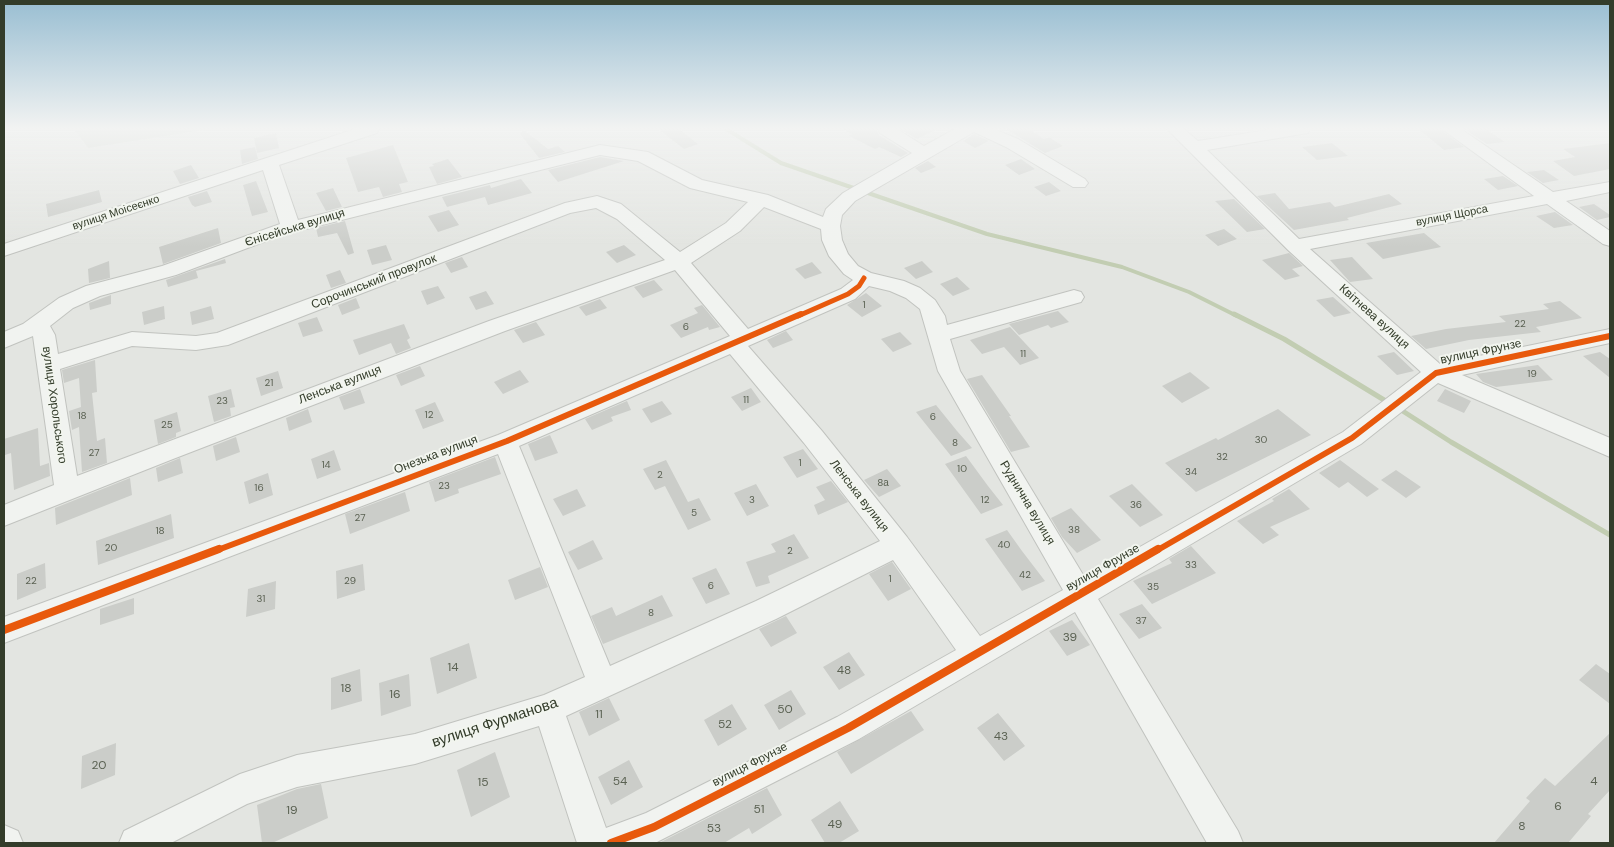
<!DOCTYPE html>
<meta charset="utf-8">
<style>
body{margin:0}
#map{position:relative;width:1614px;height:847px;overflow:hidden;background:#e3e5e1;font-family:"DM Sans",sans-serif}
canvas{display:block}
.frame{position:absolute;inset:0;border:5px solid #333c2a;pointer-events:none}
</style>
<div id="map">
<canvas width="1614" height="847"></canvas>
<div class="frame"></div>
</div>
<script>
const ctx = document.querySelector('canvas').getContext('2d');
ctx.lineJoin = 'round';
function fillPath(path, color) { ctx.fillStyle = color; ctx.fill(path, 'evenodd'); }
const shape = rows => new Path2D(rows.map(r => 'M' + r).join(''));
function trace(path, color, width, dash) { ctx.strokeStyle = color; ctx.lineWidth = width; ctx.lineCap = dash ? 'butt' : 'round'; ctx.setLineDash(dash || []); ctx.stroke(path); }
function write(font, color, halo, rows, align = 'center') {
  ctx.font = font + ' "DM Sans",sans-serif'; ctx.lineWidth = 4; ctx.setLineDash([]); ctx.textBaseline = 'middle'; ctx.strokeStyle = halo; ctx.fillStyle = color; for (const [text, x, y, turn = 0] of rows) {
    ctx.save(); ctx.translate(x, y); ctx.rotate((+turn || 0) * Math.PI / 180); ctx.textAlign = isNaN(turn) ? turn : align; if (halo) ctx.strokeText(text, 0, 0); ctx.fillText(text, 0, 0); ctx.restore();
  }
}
fillPath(shape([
 [74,129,210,129,88,148]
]), '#d3d8d0');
trace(shape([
 [726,129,781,163,987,234,1122,267,1189,292,1237,316]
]), '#c2cdb2', 4);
trace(shape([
 [1234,314,1284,339,1389,403],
 [1398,408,1451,442,1610,535]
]), '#c2cdb2', 5);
fillPath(shape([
 [658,129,679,129,698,144,684,149],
 [843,129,876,129,879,135,908,153,901,157,879,147,875,149,849,136,852,134],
 [900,129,938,129,917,139],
 [1006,129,1029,129,1044,139,1049,137,1063,146,1045,153],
 [1418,129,1440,129,1464,147,1444,150],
 [1464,129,1486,129,1505,142,1487,144],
 [524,130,548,149,558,146,565,152,539,158,520,134],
 [276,133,279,148,257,153,254,138],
 [974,134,989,141,975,148,963,141],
 [1332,143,1348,156,1317,160,1302,147],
 [1610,143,1610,169,1574,176,1553,161,1575,157,1563,149],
 [393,145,408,182,399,184,402,192,383,197,379,187,358,192,346,158],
 [255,147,258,159,242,164,240,150],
 [600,157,624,161,558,182,548,170],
 [448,159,462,177,437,184,429,167,434,166,432,164],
 [1021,159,1035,169,1019,175,1005,165],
 [928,161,936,167,921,173,915,168],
 [191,165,199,178,180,184,173,171],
 [1544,170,1559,180,1543,183,1527,172],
 [1503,176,1518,186,1498,190,1484,179],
 [521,179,532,193,488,205,485,197,447,207,442,197,490,185,491,188],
 [256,181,268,212,252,216,243,185],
 [1049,182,1061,191,1046,196,1034,187],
 [333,188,342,207,326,211,316,193],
 [99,190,102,202,48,217,46,204],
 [207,191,212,202,195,207,192,205,188,197],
 [1275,193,1289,209,1330,202,1335,207,1389,194,1402,204,1347,218,1349,220,1294,230,1257,196],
 [1234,199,1265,229,1247,232,1215,201],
 [1594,204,1610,215,1610,217,1597,220,1579,207],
 [449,210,459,225,438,232,428,216],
 [1555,212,1573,225,1554,228,1536,216],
 [345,221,354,253,348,255,337,233,318,237,316,228],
 [218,228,221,243,163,264,159,247],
 [1224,229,1237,239,1218,246,1205,235],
 [1424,233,1441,247,1383,259,1366,243],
 [386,245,392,260,372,265,367,250],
 [624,245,636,255,617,263,606,252],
 [1289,253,1303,266,1292,269,1300,276,1285,280,1262,260],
 [462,257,468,267,451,273,445,263],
 [1352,257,1373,279,1350,282,1330,260],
 [225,259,226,263,196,271,198,278,168,287,166,280],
 [109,261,110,278,89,283,88,269],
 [922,261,933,272,916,279,904,268],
 [812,262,822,273,805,279,795,269],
 [340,270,346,283,331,288,326,275],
 [957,277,970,289,953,296,940,284],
 [654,280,663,290,643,298,634,287],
 [438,286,445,298,427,305,421,291],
 [486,291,494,304,476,310,469,297],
 [866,293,882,306,862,317,847,305],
 [111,295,111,304,90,310,89,303],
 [1333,297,1351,313,1334,317,1316,300],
 [356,298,360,308,342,315,338,305],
 [600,299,607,308,586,316,579,307],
 [1560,301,1582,318,1536,327,1541,332,1469,340,1426,349,1411,336,1446,329,1506,322,1499,316,1549,309,1543,304],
 [702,305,720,327,709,330,708,327,681,338,670,325,698,313,694,308],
 [164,306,165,319,144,325,142,312],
 [211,306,214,319,192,325,190,312],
 [1058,311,1069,322,1051,328,1048,325,1019,335,1009,324],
 [317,317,323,331,303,337,298,323],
 [536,322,545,335,523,343,514,330],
 [404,324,410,338,407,340,411,348,396,354,391,343,359,355,353,340],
 [1010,327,1039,358,1020,365,1004,347,982,354,970,340],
 [786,331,793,340,773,348,767,340],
 [900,332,912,344,893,352,881,339],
 [1394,352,1414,371,1397,375,1377,356],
 [1600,352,1610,359,1610,378,1583,356],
 [95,360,97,392,92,393,97,441,105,438,107,463,82,472,79,427,72,430,69,411,81,407,79,378,64,383,62,370],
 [1538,365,1553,380,1496,387,1483,382,1476,374],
 [420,366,425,376,401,386,396,375],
 [520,370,529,382,503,394,494,382],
 [278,371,283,388,261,396,256,378],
 [1190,372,1210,388,1182,403,1162,386],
 [982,375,1011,416,1009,416,1030,447,1011,452,967,379],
 [751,388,761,402,742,411,731,397],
 [231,389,235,407,230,408,231,416,214,422,208,396],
 [360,389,365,403,344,410,339,397],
 [1445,389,1471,401,1464,413,1437,401],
 [627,401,631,410,611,417,613,421,592,430,585,419],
 [662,401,672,414,651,423,642,409],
 [435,402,444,421,423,429,415,410],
 [936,405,957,431,972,448,951,456,916,412],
 [308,409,312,422,289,431,286,418],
 [1278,409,1311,435,1196,492,1165,463,1216,438,1218,440],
 [177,412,181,431,176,433,176,437,158,444,154,420],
 [38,428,40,466,49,463,50,476,14,490,11,453,5,455,4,439],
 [550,435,558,453,535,461,528,444],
 [236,437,240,452,216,461,213,446],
 [803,449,818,469,797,478,783,457],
 [334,450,341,470,317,479,311,459],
 [966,456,988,486,1003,505,981,514,945,464],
 [495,457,501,474,458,489,459,493,435,502,429,482],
 [180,458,183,473,158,482,156,468],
 [666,460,688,502,699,498,711,520,688,530,665,486,655,490,643,469],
 [1340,460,1379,489,1367,497,1348,482,1339,488,1319,473],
 [887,469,901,486,879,497,864,480],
 [1396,470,1421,487,1406,498,1381,480],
 [268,473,273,495,249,504,244,482],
 [130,478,132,495,56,525,55,508],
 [831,481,848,502,818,515,814,505,825,500,816,487],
 [756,484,769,506,747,516,734,493],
 [1132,484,1163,515,1140,527,1109,496],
 [577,489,586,506,563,516,553,499],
 [1289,489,1310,509,1270,527,1279,535,1263,544,1237,521,1274,501,1272,499],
 [405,492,410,511,350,534,345,514],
 [1071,508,1101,540,1077,553,1062,537,1051,518],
 [171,514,174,538,98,565,96,541],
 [1007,530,1022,551,1045,581,1022,591,985,539],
 [794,534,809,558,768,576,770,583,756,587,746,562,776,552,771,544],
 [593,540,603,559,578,570,568,552],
 [1191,546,1216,573,1152,604,1133,581,1172,563,1169,559],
 [892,562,911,589,888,601,869,574],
 [45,563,46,588,17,600,17,574],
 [363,564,365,590,337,599,336,571],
 [540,567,548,587,515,600,508,580],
 [716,568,730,594,706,604,692,578],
 [276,581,275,609,246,617,248,589],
 [662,595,673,616,603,644,591,616,612,607,616,616],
 [134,598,134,614,100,625,100,609],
 [1142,604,1162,628,1139,639,1119,614],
 [786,616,797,633,771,647,759,629],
 [1072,620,1090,645,1067,656,1049,631],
 [469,643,477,678,437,694,430,658],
 [849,652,865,675,839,690,823,667],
 [1596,664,1610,674,1610,704,1579,680],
 [360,669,362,701,331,710,331,678],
 [409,674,411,706,381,716,379,683],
 [791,690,806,714,779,730,764,705],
 [609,698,620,720,589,736,579,712],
 [732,704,747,729,718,746,704,720],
 [911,711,924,730,851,774,837,752],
 [998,713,1025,746,1004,761,977,728],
 [1610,733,1610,790,1588,814,1591,816,1568,843,1494,843,1530,801,1526,798,1545,778,1555,786],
 [116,743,115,775,81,789,82,756],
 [495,752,510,797,471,817,457,770],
 [629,760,643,787,611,805,598,777],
 [321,784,328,818,272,843,262,843,257,805,297,789],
 [767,788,782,815,752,834,749,828,724,843,659,843],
 [840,801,859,831,839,843,825,843,811,820]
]), '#cbcdc9');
const minor = shape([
 [355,129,379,129,377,133,279,165,298,220,600,145,648,152,702,180,768,195,823,217,826,209,843,193,912,153,880,133,878,129,897,129,924,146,955,129,994,129,1018,139,1085,179,1088,183,1085,187,1073,187,1006,147,974,132,855,201,842,215,840,226,842,240,848,254,858,266,871,273,904,281,920,288,935,300,945,316,947,325,1074,290,1081,292,1084,297,1081,302,950,339,960,371,1085,578,1343,432,1421,372,1288,250,1167,129,1184,129,1198,141,1273,129,1310,129,1308,133,1302,134,1207,150,1299,239,1534,196,1442,129,1461,129,1553,192,1610,182,1610,192,1566,201,1610,231,1610,246,1603,244,1547,204,1310,249,1440,364,1610,329,1610,343,1462,375,1610,438,1610,457,1438,383,1361,444,1098,599,1238,831,1243,843,1207,843,1075,612,859,739,655,843,577,843,539,726,415,764,297,787,247,804,171,843,119,843,124,831,240,774,297,755,415,734,544,695,585,677,498,454,4,643,4,617,498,435,730,336,675,270,505,331,173,459,4,526,4,505,54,485,33,336,4,348,4,332,23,324,59,298,86,286,162,266,280,224,263,170,4,256,4,244,355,129],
 [600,155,638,161,690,188,748,202,726,223,680,252,621,204,597,196,565,203,217,333,196,336,132,332,58,354,55,335,50,326,73,308,100,296,176,275,282,235,600,155],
 [764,207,821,229,822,240,829,256,844,274,853,280,841,289,748,329,691,263,740,231,764,207],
 [596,208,617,219,665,260,489,321,77,476,60,369,132,346,196,350,228,345,570,213,596,208],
 [869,286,890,291,906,298,920,309,938,371,1063,590,980,636,907,537,822,431,748,346,855,299,869,286],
 [730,354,804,443,880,541,756,601,610,666,519,446,730,354],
 [893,560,956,650,837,717,646,813,606,828,566,716,776,619,893,560],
 [4,825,18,831,23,843,4,843,4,825]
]);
trace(minor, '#c1c3bf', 2);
fillPath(minor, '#f1f3f0');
trace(shape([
 [798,316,848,294,859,286,864,278]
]), '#e8590c', 5);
trace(shape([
 [215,551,507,441,801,314],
 [1156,551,1352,438,1436,373,1610,336]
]), '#e8590c', 6);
trace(shape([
 [4,630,219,549],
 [611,843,654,827,848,728,1158,549]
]), '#e8590c', 8);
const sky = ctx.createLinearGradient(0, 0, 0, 247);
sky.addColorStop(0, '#99bed2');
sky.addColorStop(0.52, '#f2f3f2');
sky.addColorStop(1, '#f2f3f200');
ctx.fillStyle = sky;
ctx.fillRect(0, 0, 1614, 247);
write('10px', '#5a6152', null, [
 ["1",864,305],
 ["22",1520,324],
 ["6",686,327],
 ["11",1023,354],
 ["19",1532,374],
 ["21",269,383],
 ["11",746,400],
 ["23",222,401],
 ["12",429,415],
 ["18",82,416],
 ["6",933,417],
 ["25",167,425],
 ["30",1261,440],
 ["8",955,443],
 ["27",94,453],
 ["32",1222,457],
 ["1",800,463],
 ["14",326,465],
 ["10",962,469],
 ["34",1191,472],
 ["2",660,475],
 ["8а",883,483],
 ["23",444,486],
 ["16",259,488],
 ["3",752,500],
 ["12",985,500],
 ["36",1136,505],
 ["5",694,513],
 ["27",360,518],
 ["38",1074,530],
 ["18",160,531],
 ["40",1004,545],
 ["20",111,548],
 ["2",790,551],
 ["33",1191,565],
 ["42",1025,575],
 ["1",890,579],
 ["22",31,581],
 ["29",350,581],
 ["6",711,586],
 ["35",1153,587],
 ["31",261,599],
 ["8",651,613],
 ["37",1141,621]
]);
write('11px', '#333c2a', '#f2f5ef', [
 ["вулиця Моісеєнко",116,213,-18],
 ["вулиця Щорса",1452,216,-11]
]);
write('12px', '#333c2a', '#f2f5ef', [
 ["Єнісейська вулиця",295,228,-17],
 ["Сорочинський провулок",374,282,-21],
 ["Квітнева вулиця",1374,317,42],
 ["вулиця Фрунзе",1481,352,-12],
 ["Ленська вулиця",340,385,-21],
 ["вулиця Хорольського",54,405,82],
 ["Онезька вулиця",436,455,-21],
 ["Ленська вулиця",859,496,52],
 ["Руднична вулиця",1027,503,59],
 ["вулиця Фрунзе",1103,568,-30],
 ["вулиця Фрунзе",750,765,-27]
]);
write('12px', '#5a6152', null, [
 ["39",1070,638],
 ["14",453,668],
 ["48",844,671],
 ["18",346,689],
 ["16",395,695],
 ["50",785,710],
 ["11",599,715],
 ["52",725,725],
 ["43",1001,737],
 ["20",99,766],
 ["54",620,782],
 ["4",1594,782],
 ["15",483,783],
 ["6",1558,807],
 ["51",759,810],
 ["19",292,811],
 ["49",835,825],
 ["8",1522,827],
 ["53",714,829]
]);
write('15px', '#333c2a', '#f2f5ef', [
 ["вулиця Фурманова",495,723,-18]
]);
</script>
